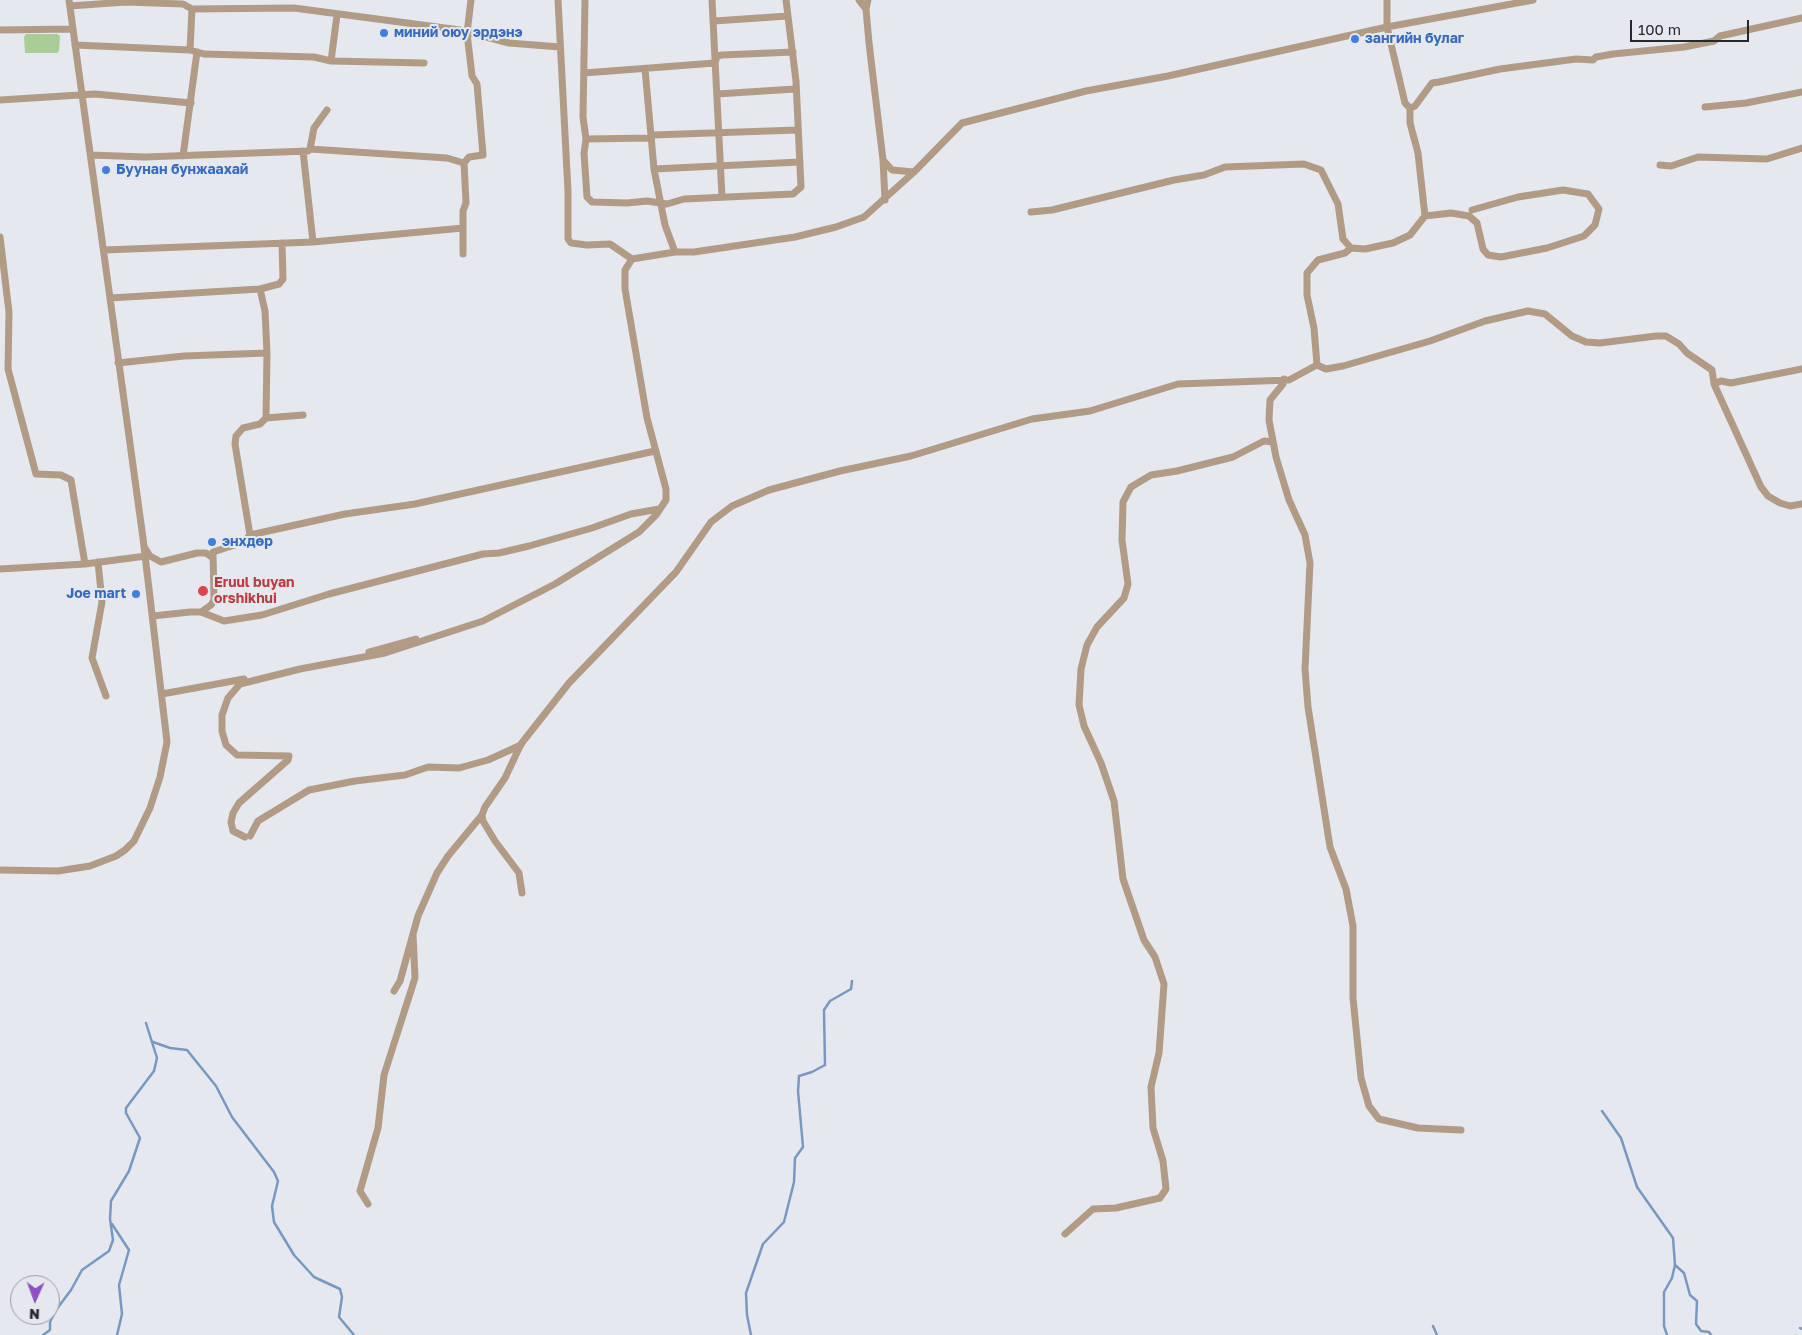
<!DOCTYPE html>
<meta charset="utf-8">
<style>
body{margin:0}
#map{position:relative;width:1802px;height:1335px;overflow:hidden;background:#e6e8ef;font-family:"Golos Text",sans-serif}
canvas{display:block}
.north{position:absolute;left:10px;top:1275px;width:50px;height:50px;box-sizing:border-box;background:#e6e8ef;border:1px solid #9a9ba0;border-radius:50%;rotate:182deg;font-size:14px;font-weight:700;line-height:20px;text-align:center;color:#27282a}
.north::after{content:'';display:block;margin:auto;width:18px;height:22px;background:#8f50c5;clip-path:polygon(50% 0,100% 100%,50% 72%,0 100%)}
.scale{position:absolute;left:1630px;top:20px;width:119px;height:22px;box-sizing:border-box;border:2px solid #27282a;border-top:0;padding-left:6px;font-size:15px;line-height:18px;white-space:nowrap;color:#27282a;-webkit-text-stroke:4px #e6e8ef;paint-order:stroke}
</style>
<div id="map">
<canvas width="1802" height="1335"></canvas>
<div class="north">N</div>
<div class="scale">100 m</div>
</div>
<script>
const ctx = document.querySelector('canvas').getContext('2d');
ctx.lineJoin = 'round';
function fillPath(path, color) { ctx.fillStyle = color; ctx.fill(path, 'evenodd'); }
const shape = rows => new Path2D(rows.map(r => 'M' + r).join(''));
function trace(path, color, width, dash) { ctx.strokeStyle = color; ctx.lineWidth = width; ctx.lineCap = dash ? 'butt' : 'round'; ctx.setLineDash(dash || []); ctx.stroke(path); }
function write(font, color, halo, rows, align = 'center') {
  ctx.font = font + ' "Golos Text",sans-serif'; ctx.lineWidth = 4; ctx.setLineDash([]); ctx.textBaseline = 'middle'; ctx.strokeStyle = halo; ctx.fillStyle = color; for (const [text, x, y, turn = 0] of rows) {
    ctx.save(); ctx.translate(x, y); ctx.rotate((+turn || 0) * Math.PI / 180); ctx.textAlign = isNaN(turn) ? turn : align; if (halo) ctx.strokeText(text, 0, 0); ctx.fillText(text, 0, 0); ctx.restore();
  }
}
fillPath(shape([
 [26,34,57,34,60,36,59,51,57,53,25,53,24,37]
]), '#a9cd97');
trace(shape([
 [153,1042,170,1048,187,1050,216,1086,232,1117,274,1172,278,1181,272,1206,274,1222,294,1255,314,1277,340,1289,342,1297,339,1317,354,1335],
 [1602,1111,1621,1138,1637,1187,1673,1238,1675,1265,1672,1278,1664,1292,1664,1326,1667,1335],
 [112,1224,129,1250,119,1285,122,1314,117,1335],
 [1675,1265,1684,1273,1690,1295,1697,1301,1696,1324,1701,1331,1709,1332,1711,1335],
 [1433,1326,1437,1335],
 [1800,1328,1802,1329],
 [43,1335,50,1330,50,1322,56,1310,71,1290,82,1270,109,1251,113,1240,110,1219,111,1201,129,1171,140,1138,126,1113,126,1108,154,1071,157,1058,146,1023],
 [751,1335,747,1315,746,1293,763,1244,784,1222,794,1182,795,1158,803,1147,798,1091,799,1076,812,1072,825,1065,824,1010,830,1001,851,989,852,981]
]), '#7899bf', 2.5);
trace(shape([
 [558,0,568,191,568,239,571,243,587,245,610,244,632,259],
 [585,0,583,117,586,139,584,153,587,197,592,202,627,203,647,201,667,204,684,199,793,194,801,187,796,81,786,0],
 [712,0,722,197],
 [859,0,866,9],
 [868,0,866,9,869,43,883,160,892,170,914,172],
 [70,6,126,2,183,4,192,9,294,8,460,30,509,43,560,47],
 [714,21,788,16],
 [0,30,73,29],
 [75,45,190,50,204,54,314,57,331,61,424,63],
 [190,50,192,9],
 [331,61,337,15],
 [645,69,654,169,665,225,675,252,694,252,795,237,836,227,864,217,914,172,962,123,1086,91,1168,76,1387,27,1387,0],
 [584,73,715,63,717,56,722,55,793,52],
 [717,94,795,89],
 [0,100,95,94,191,103],
 [1705,107,1746,103,1802,92],
 [1410,108,1415,106,1432,83,1439,82,1500,69,1576,59,1593,60,1596,57,1613,54,1684,47,1714,41,1720,36,1802,18],
 [586,139,650,138,653,135,797,130],
 [310,149,314,128,327,110],
 [303,151,313,242],
 [91,155,145,157,308,151,310,149,447,158,464,163,469,157,483,155,477,84,472,76,467,33,471,0],
 [183,156,197,52],
 [883,160,885,200],
 [1660,165,1671,166,1698,157,1767,159,1802,148],
 [654,169,800,162],
 [1031,212,1052,210,1174,180,1204,175,1225,167,1304,164,1321,170,1338,204,1343,239,1351,248,1365,249,1393,243,1410,235,1425,216,1418,153,1410,123,1410,108,1405,103,1387,27,1533,0],
 [1425,216,1451,213,1469,216,1477,223,1483,249,1488,255,1501,257,1547,248,1584,236,1595,225,1599,209,1588,194,1563,190,1518,197,1472,210],
 [0,237,9,312,8,369,36,474,61,475,71,480,85,564,146,556],
 [104,250,313,242,463,228],
 [463,254,463,211,466,203,464,163],
 [110,298,260,289],
 [118,363,184,356,267,353],
 [1317,365,1314,328,1307,295,1307,273,1318,260,1345,253,1351,248],
 [1284,379,1283,384,1270,400,1269,420,1276,457,1289,500,1305,535,1310,563,1305,669,1308,707,1330,847,1346,889,1353,926,1353,998,1361,1078,1369,1106,1379,1119,1418,1128,1461,1130],
 [1714,384,1721,381,1731,383,1802,369],
 [266,418,303,415],
 [250,535,235,444,236,436,243,428,260,424,266,418,267,353,265,311,260,289,279,284,283,279,282,243],
 [145,548,150,556,161,562,197,553,206,553,212,557],
 [98,562,102,602,92,658,106,696],
 [0,569,85,564],
 [201,612,211,605,214,600,213,552,244,542,250,535,345,514,415,504,655,451],
 [153,616,190,612,201,612,224,621,262,615,329,594,483,554,499,553,529,546,592,528,631,514,659,509],
 [369,652,416,639],
 [162,694,244,679],
 [250,836,258,821,309,790,355,781,405,775,428,767,459,768,488,760,521,745],
 [245,837,233,831,231,822,233,813,239,803,288,760,289,756,237,755,226,745,222,731,222,715,228,698,240,684,300,669,385,653,483,621,555,584,639,532,656,515,666,500,666,489,647,418,625,289,625,270,632,259,675,252],
 [0,870,58,871,90,866,116,856,125,850,134,841,150,808,160,777,167,742,143,538,69,0],
 [522,893,519,873,495,841,483,821,482,815,485,807,505,778,521,744,569,683,676,572,711,522,732,506,769,490,840,471,911,456,1032,419,1090,411,1178,384,1289,380,1317,365,1326,369,1343,366,1430,341,1485,321,1528,311,1545,314,1572,336,1586,342,1600,343,1656,336,1666,336,1679,344,1687,353,1712,370,1714,384,1761,487,1768,496,1780,503,1790,506,1802,504],
 [394,991,400,981,418,916,437,873,448,856,482,815],
 [368,1204,360,1191,378,1128,384,1075,415,978,413,934],
 [1065,1234,1093,1209,1116,1208,1160,1198,1166,1189,1163,1161,1153,1128,1151,1087,1159,1053,1164,984,1155,957,1144,940,1123,879,1114,801,1101,763,1084,726,1079,705,1081,669,1087,645,1097,627,1124,598,1128,584,1122,540,1123,502,1131,487,1151,475,1177,471,1233,457,1264,441,1273,442]
]), '#b19b85', 7);
for (const [x, y, r, color] of [
 [384,33,5,"#3f7fe0"],
 [1355,39,5,"#3f7fe0"],
 [106,170,5,"#3f7fe0"],
 [212,542,5,"#3f7fe0"],
 [203,591,6,"#e0444e"],
 [136,594,5,"#3f7fe0"]
]) { const dot = new Path2D(); dot.arc(x, y, r, 0, 2 * Math.PI); ctx.fillStyle = color; ctx.fill(dot); trace(dot, '#e6e8ef', 2); }
write('bold 14px', '#366cbe', '#e6e8ef', [
 ["миний оюу эрдэнэ",394,33],
 ["зангийн булаг",1365,39],
 ["Буунан бунжаахай",116,170],
 ["энхдөр",222,542],
 ["Joe mart",126,594,"right"]
], 'left');
write('bold 14px', '#be3a42', '#e6e8ef', [
 ["Eruul buyan",214,583],
 ["orshikhui",214,599]
], 'left');
</script>
